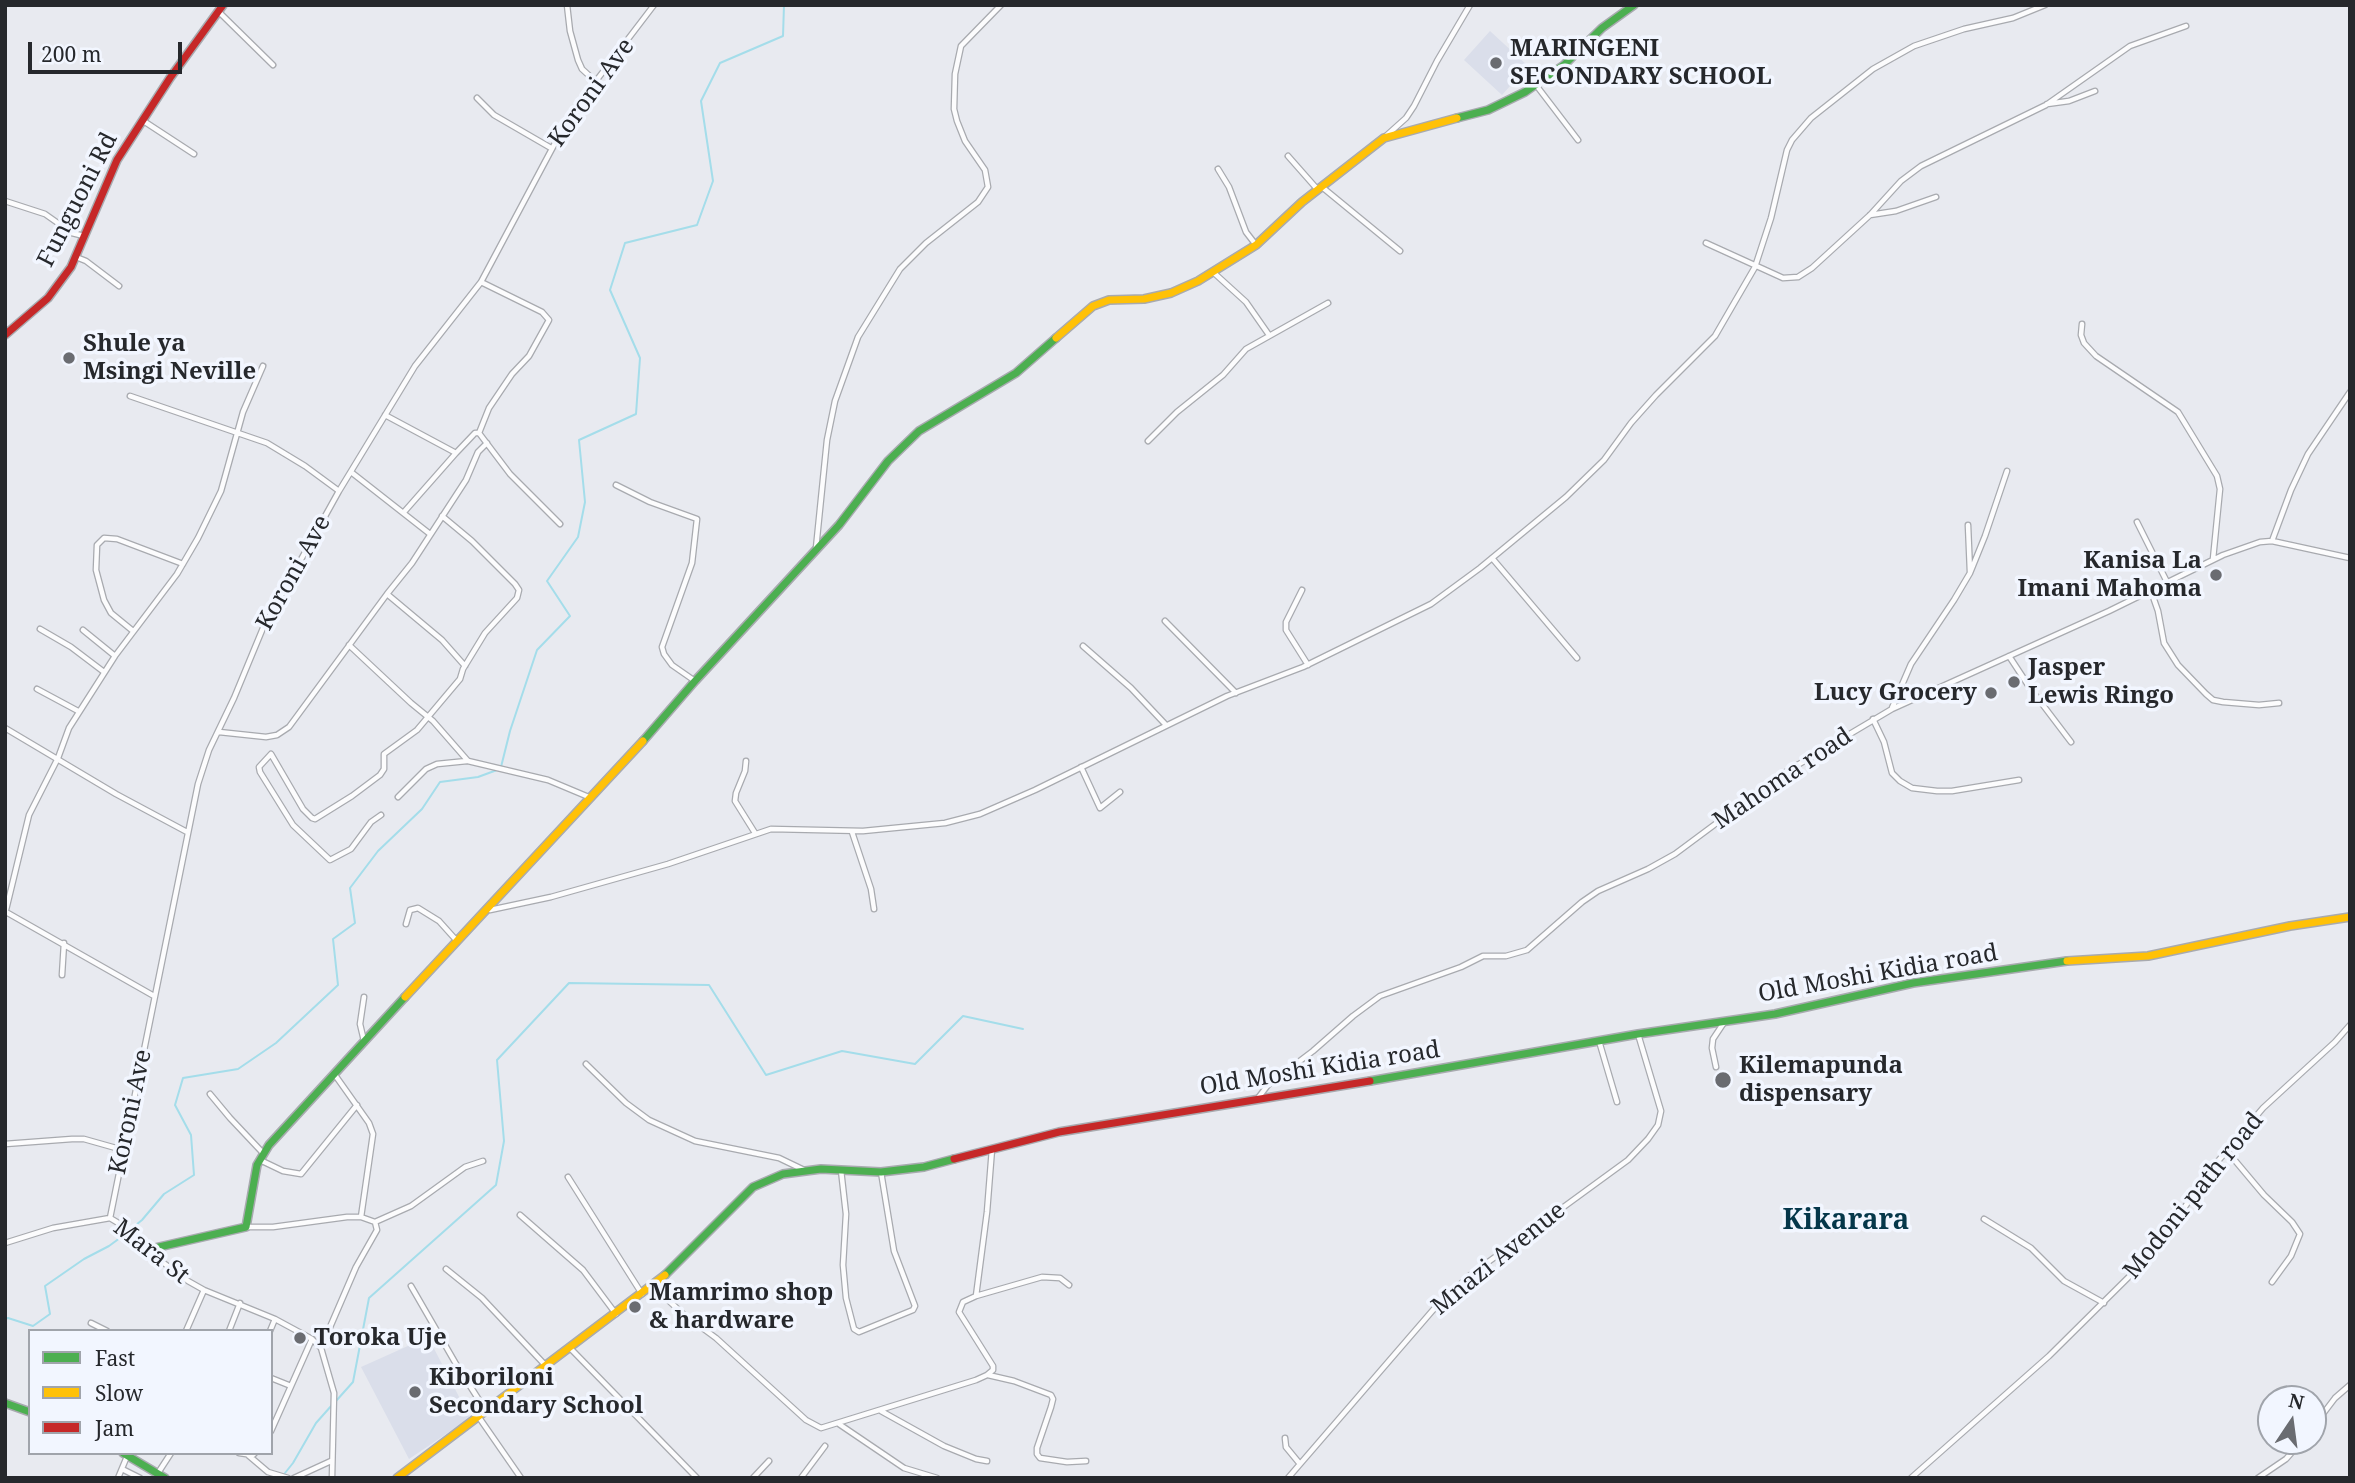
<!DOCTYPE html>
<style>
body{margin:0}
#map{position:relative;width:2355px;height:1483px;overflow:hidden;background:#e8eaf0;font-family:"Noto Serif",serif}
canvas{display:block}
.frame{position:absolute;inset:0;border:7px solid #26282c;pointer-events:none}
.legend{position:absolute;left:28px;top:1329px;width:245px;height:126px;box-sizing:border-box;background:#f2f6ff;border:2px solid #a0a4ab;margin:0;padding:9px 12px;list-style:none;font-size:21px;color:#26282c}
.legend li{display:flex;align-items:center;gap:14px;height:35px}
.legend b{width:35px;border:2px solid #a0a4ab}
.north{position:absolute;left:2257px;top:1385px;width:70px;height:70px;box-sizing:border-box;background:#f2f6ff;border:2px solid #a0a4ab;border-radius:50%;rotate:13deg;font-size:19px;font-weight:700;line-height:28px;text-align:center;color:#26282c}
.north::after{content:'';display:block;margin:auto;width:24px;height:32px;background:#6a6c71;clip-path:polygon(50% 0,100% 100%,50% 72%,0 100%)}
.scale{position:absolute;left:28px;top:42px;width:154px;height:32px;box-sizing:border-box;border:4px solid #26282c;border-top:0;padding-left:9px;font-size:21px;line-height:24px;white-space:nowrap;color:#26282c;-webkit-text-stroke:5px #f2f6ff;paint-order:stroke}
</style>
<div id="map">
<canvas width="2355" height="1483"></canvas>
<div class="frame"></div>
<ul class="legend">
<li><b style="height:9px;background:#4caf50"></b>Fast</li>
<li><b style="height:9px;background:#ffc107"></b>Slow</li>
<li><b style="height:9px;background:#c62828"></b>Jam</li>
</ul>
<div class="north">N</div>
<div class="scale">200 m</div>
</div>
<script>
const ctx = document.querySelector('canvas').getContext('2d');
ctx.lineJoin = 'round';
function fillPath(path, color) { ctx.fillStyle = color; ctx.fill(path, 'evenodd'); }
const shape = rows => new Path2D(rows.map(r => 'M' + r).join(''));
function trace(path, color, width, dash) { ctx.strokeStyle = color; ctx.lineWidth = width; ctx.lineCap = dash ? 'butt' : 'round'; ctx.setLineDash(dash || []); ctx.stroke(path); }
function write(font, color, halo, rows, align = 'center') {
  ctx.font = font + ' "Noto Serif",serif'; ctx.lineWidth = 7; ctx.setLineDash([]); ctx.textBaseline = 'middle'; ctx.strokeStyle = halo; ctx.fillStyle = color; for (const [text, x, y, turn = 0] of rows) {
    ctx.save(); ctx.translate(x, y); ctx.rotate((+turn || 0) * Math.PI / 180); ctx.textAlign = isNaN(turn) ? turn : align; if (halo) ctx.strokeText(text, 0, 0); ctx.fillText(text, 0, 0); ctx.restore();
  }
}
fillPath(shape([
 [1490,31,1528,66,1502,95,1464,60],
 [428,1337,470,1418,409,1459,361,1367]
]), '#dadeea');
trace(shape([
 [501,767,510,731,537,650,570,616,547,581,578,537,585,502,579,440,636,414,640,358,610,290,625,243,697,225,713,181,701,101,720,63,783,36,784,5],
 [131,1229,142,1220,164,1194,194,1175,191,1135,175,1105,183,1078,238,1069,276,1043,338,985,333,939,355,923,350,888,378,851,422,809,440,782,478,777,497,770],
 [5,1319,8,1318,33,1326,50,1314,45,1286,84,1259,109,1246,124,1235],
 [336,1401,353,1382,369,1298,496,1185,504,1141,497,1060,569,983,709,985,766,1075,842,1051,915,1064,963,1016,1023,1029],
 [285,1473,293,1463,316,1423,332,1405]
]), '#a4ddea', 2);
const street = shape([
 [567,5,570,31,578,60,582,69,595,81],
 [219,12,273,65],
 [1536,85,1578,140],
 [477,98,494,115,551,148],
 [2047,104,2069,101,2095,91],
 [142,120,194,154],
 [1387,135,1406,118,1414,106,1437,61,1470,5],
 [1288,156,1318,190],
 [1218,169,1229,187,1246,232,1256,245],
 [1322,187,1400,251],
 [5,201,45,214,72,233,84,236],
 [1870,215,1896,211,1936,197],
 [1706,243,1783,278,1798,277,1812,268,1870,215,1901,181,1921,166,2046,105,2130,46,2186,26],
 [76,257,86,261,119,286],
 [1213,272,1246,302,1269,335],
 [2082,324,2081,335,2084,343,2096,356,2178,412,2217,476,2220,489,2213,559],
 [130,396,267,443,305,466,339,491],
 [385,415,456,453,475,433,479,433,510,474,560,524],
 [479,433,489,408,512,374,529,356,549,320,542,312,481,282],
 [1148,441,1177,412,1223,375,1246,349,1328,303],
 [351,472,430,534],
 [616,485,650,502,697,519,692,563,662,647,664,654,672,665,695,681],
 [404,512,456,453],
 [2137,522,2167,582],
 [1968,525,1970,572],
 [2272,541,2291,490,2308,454,2350,392],
 [816,548,827,440,835,401,858,337,900,269,926,243,978,202,988,187,985,170,965,141,957,121,954,109,955,74,961,46,1001,5],
 [1492,558,1577,658],
 [1302,590,1286,622,1286,630,1308,665],
 [2151,591,2158,611,2164,643,2178,665,2206,694,2213,700,2223,702,2259,705,2279,703],
 [387,594,442,640,465,666],
 [1165,621,1236,693],
 [40,629,71,647,104,672],
 [83,630,115,656],
 [133,631,111,613,104,600,96,570,97,545,104,538,117,539,183,564],
 [349,645,411,703,433,721,468,761,548,780,591,798],
 [1083,646,1131,688,1166,725],
 [2009,656,2030,688,2071,742],
 [37,689,78,711],
 [1892,708,1911,664,1954,600,1970,573,1985,536,2007,471],
 [1873,719,1884,742,1892,773,1900,781,1912,788,1937,791,1952,791,2019,780],
 [5,728,116,794,187,832],
 [219,732,266,737,277,735,289,727,387,594,412,563,466,480,478,452,487,443],
 [746,761,745,771,736,793,735,801,755,833],
 [1081,767,1100,808,1120,792],
 [398,797,426,769,437,764,467,761],
 [381,815,371,822,351,849,330,860,293,825,260,772,259,767,271,754,303,809,312,818,315,819,352,796,380,775,384,769,384,754,417,730,460,679,463,669,485,633,517,598,519,590,515,584,472,541,442,516],
 [852,832,871,889,874,909],
 [490,910,551,897,668,864,771,829,863,831,945,823,980,814,1035,790,1227,696,1303,667,1431,604,1480,568,1566,497,1604,460,1631,423,1656,395,1715,336,1755,267,1771,218,1787,150,1792,140,1811,118,1873,69,1914,46,1964,29,2013,18,2045,5],
 [6,912,154,996],
 [5,914,29,815,58,758,69,728,115,656,177,574,198,538,221,491,243,412,263,366],
 [406,924,410,910,418,908,439,921,457,941],
 [62,975,64,943],
 [364,997,360,1024,364,1041],
 [1599,1041,1617,1102],
 [586,1064,626,1103,649,1120,695,1141,779,1158,804,1170],
 [1716,1067,1712,1048,1713,1039,1725,1021],
 [335,1075,369,1123,373,1134,361,1217],
 [210,1094,230,1118,263,1153],
 [1258,1098,1268,1085,1313,1051,1353,1016,1380,996,1461,967,1483,956,1506,956,1527,950,1582,902,1598,891,1648,869,1675,854,1784,773,1892,709,2109,611,2223,555,2260,542,2272,541,2350,558],
 [5,1144,72,1139,84,1139,123,1150],
 [2227,1151,2264,1195,2292,1222,2300,1234,2291,1256,2272,1282],
 [260,1160,283,1171,301,1174,357,1105],
 [841,1170,846,1214,843,1265,846,1298,854,1329,859,1332,913,1310,915,1306,894,1251,881,1172],
 [568,1177,642,1294],
 [520,1215,583,1270,616,1314],
 [110,1218,198,784,209,750,234,698,263,628,339,491,415,366,481,282,570,115,654,5],
 [1984,1219,2031,1248,2064,1281,2104,1303],
 [375,1222,411,1206,465,1167,483,1161],
 [246,1227,273,1227,347,1217,361,1217,375,1222,377,1230,356,1267,321,1348],
 [5,1243,53,1228,110,1218,120,1224,146,1250,188,1281,204,1290,275,1319,312,1339,321,1348,334,1393,332,1478],
 [446,1269,482,1298,547,1367],
 [411,1286,456,1364,486,1411],
 [653,1286,682,1313,716,1338,806,1420,821,1428,976,1380,987,1375,993,1370,993,1366,959,1312,963,1302,976,1296,987,1212,992,1149],
 [976,1296,1042,1277,1060,1278,1069,1285],
 [91,1323,107,1331],
 [186,1331,204,1290],
 [229,1331,240,1303],
 [270,1331,275,1319],
 [571,1349,697,1478],
 [988,1375,1014,1381,1051,1395,1053,1399,1051,1407,1037,1448,1037,1454,1040,1458,1067,1462,1086,1461],
 [271,1378,291,1386],
 [881,1411,944,1446,976,1459,987,1461],
 [478,1416,521,1478],
 [839,1424,904,1468,937,1478],
 [2313,1427,2335,1398,2350,1385],
 [271,1431,312,1339],
 [1285,1438,1286,1447,1300,1464],
 [239,1453,253,1455,255,1453],
 [248,1455,268,1472,288,1478],
 [122,1469,140,1478],
 [158,1473,171,1453],
 [118,1478,128,1454],
 [294,1478,331,1461],
 [753,1478,769,1461],
 [801,1478,825,1446],
 [1288,1478,1433,1310,1469,1276,1628,1160,1648,1139,1658,1125,1661,1111,1638,1034],
 [1911,1478,2049,1356,2156,1250,2207,1174,2236,1140,2263,1108,2335,1042,2350,1025],
 [2258,1478,2286,1459,2302,1441]
]);
const fast = shape([
 [1457,118,1488,110,1525,92,1564,65,1602,28,1634,5],
 [643,741,695,681,839,525,888,461,919,431,1016,373,1056,338],
 [1370,1081,1638,1034,1775,1014,1913,983,2067,961],
 [146,1250,246,1227,257,1165,269,1145,405,997],
 [665,1275,753,1187,783,1174,821,1169,881,1172,924,1167,954,1159],
 [5,1403,30,1412],
 [123,1453,165,1478]
]);
const slow = shape([
 [1056,338,1093,306,1109,300,1144,299,1171,293,1198,281,1256,245,1302,202,1384,138,1457,118],
 [2067,961,2148,956,2290,926,2350,917],
 [405,997,643,741],
 [397,1478,665,1275]
]);
const jam = shape([
 [5,335,48,298,71,267,117,160,170,78,223,5],
 [954,1159,1059,1132,1370,1081]
]);
trace(street, '#a8aaaf', 7);
trace(fast, '#a8aaaf', 10);
trace(slow, '#a8aaaf', 10);
trace(jam, '#a8aaaf', 10);
trace(street, '#fcfcfd', 4.5);
trace(fast, '#4caf50', 7);
trace(slow, '#ffc107', 7);
trace(jam, '#c62828', 7);
for (const [x, y, r, color] of [
 [1496,63,7,"#6a6c71"],
 [69,358,7,"#6a6c71"],
 [2216,575,7,"#6a6c71"],
 [2014,682,7,"#6a6c71"],
 [1991,693,7,"#6a6c71"],
 [1723,1080,9,"#6a6c71"],
 [635,1307,7,"#6a6c71"],
 [300,1338,7,"#6a6c71"],
 [415,1392,7,"#6a6c71"]
]) { const dot = new Path2D(); dot.arc(x, y, r, 0, 2 * Math.PI); ctx.fillStyle = color; ctx.fill(dot); trace(dot, '#f2f6ff', 2.5); }
write('bold 24px', '#26282c', '#f2f6ff', [
 ["MARINGENI",1510,49],
 ["SECONDARY SCHOOL",1510,77],
 ["Shule ya",83,344],
 ["Msingi Neville",83,372],
 ["Kanisa La",2202,561,"right"],
 ["Imani Mahoma",2202,589,"right"],
 ["Jasper",2028,668],
 ["Lewis Ringo",2028,696],
 ["Lucy Grocery",1977,693,"right"],
 ["Kilemapunda",1739,1066],
 ["dispensary",1739,1094],
 ["Mamrimo shop",649,1293],
 ["& hardware",649,1321],
 ["Toroka Uje",314,1338],
 ["Kiboriloni",429,1378],
 ["Secondary School",429,1406]
], 'left');
write('24px', '#26282c', '#f2f6ff', [
 ["Koroni Ave",592,93,-54],
 ["Funguoni Rd",78,200,-63],
 ["Koroni Ave",294,573,-61],
 ["Mahoma road",1783,779,-34],
 ["Old Moshi Kidia road",1878,974,-10],
 ["Old Moshi Kidia road",1320,1069,-9],
 ["Koroni Ave",131,1112,-78],
 ["Modoni path road",2194,1196,-51],
 ["Mara St",151,1252,38],
 ["Mnazi Avenue",1499,1259,-39]
]);
write('bold 28px', '#05374a', '#f2f6ff', [
 ["Kikarara",1846,1221]
]);
</script>
